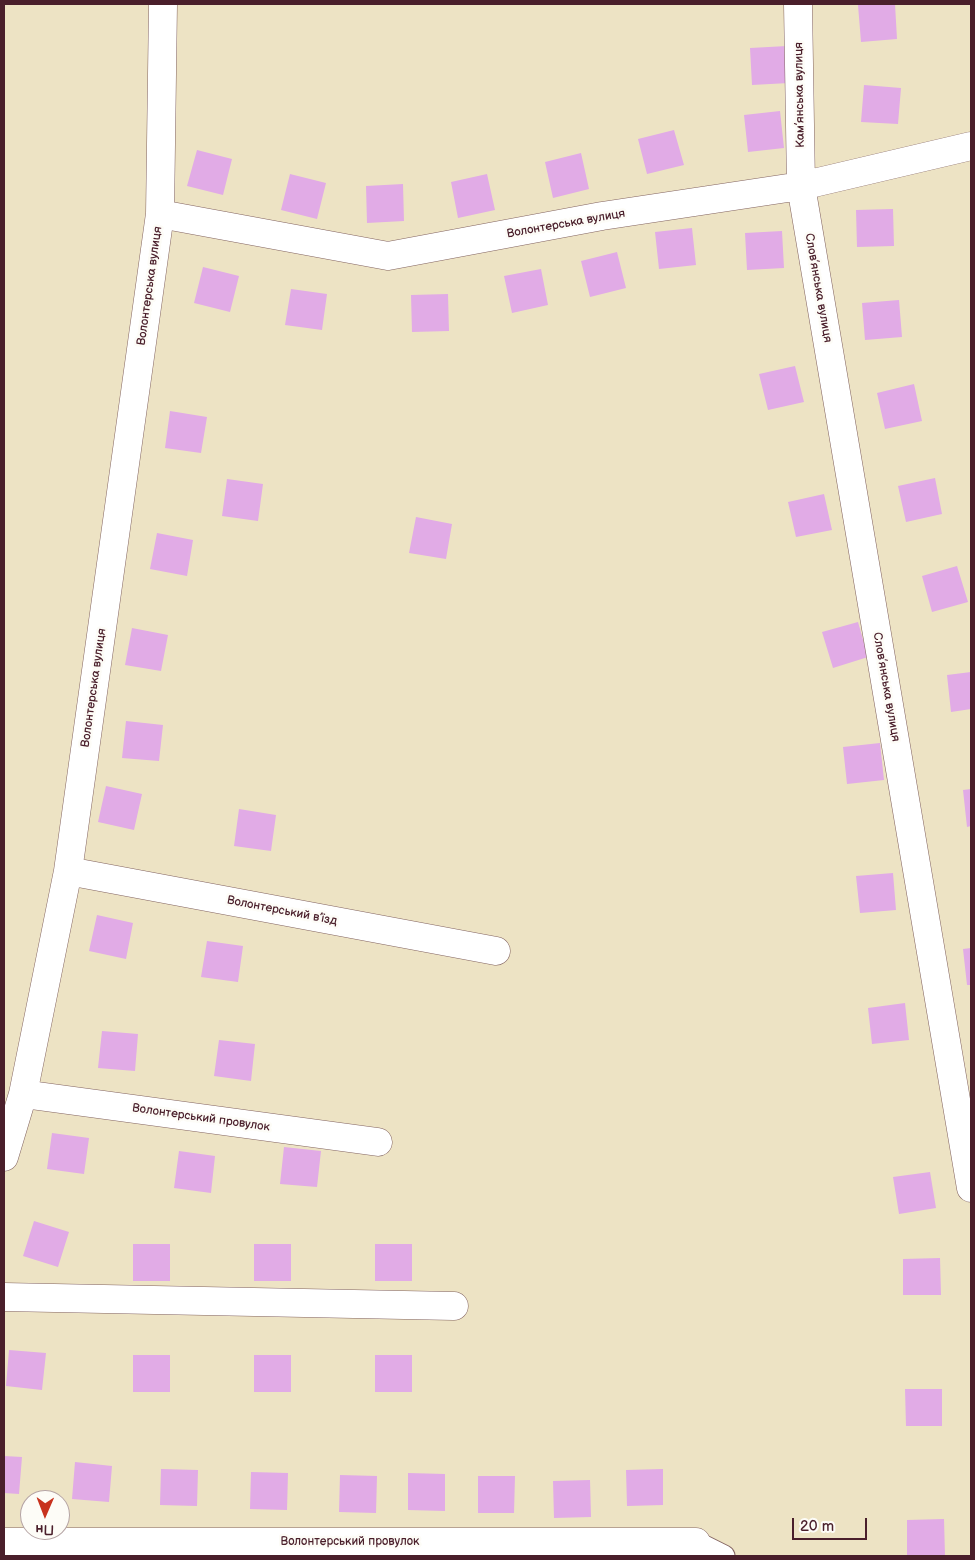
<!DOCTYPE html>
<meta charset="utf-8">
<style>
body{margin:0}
#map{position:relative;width:975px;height:1560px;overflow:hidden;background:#ede3c4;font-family:"Balsamiq Sans",sans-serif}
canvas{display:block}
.frame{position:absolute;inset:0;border:5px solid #4a1f2b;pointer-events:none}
.north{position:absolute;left:20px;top:1490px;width:50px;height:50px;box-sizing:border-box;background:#fdfcf7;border:1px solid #b5a4a5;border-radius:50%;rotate:181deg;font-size:14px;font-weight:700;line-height:20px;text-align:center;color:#4a1f2b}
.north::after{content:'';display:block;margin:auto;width:18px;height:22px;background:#c8321e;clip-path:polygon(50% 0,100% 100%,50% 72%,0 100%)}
.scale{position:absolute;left:792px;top:1518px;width:75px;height:22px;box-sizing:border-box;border:2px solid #4a1f2b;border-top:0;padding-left:6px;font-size:15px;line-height:18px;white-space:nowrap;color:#4a1f2b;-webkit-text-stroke:4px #fdfcf7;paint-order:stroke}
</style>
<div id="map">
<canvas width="975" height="1560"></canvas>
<div class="frame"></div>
<div class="north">Пн</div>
<div class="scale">20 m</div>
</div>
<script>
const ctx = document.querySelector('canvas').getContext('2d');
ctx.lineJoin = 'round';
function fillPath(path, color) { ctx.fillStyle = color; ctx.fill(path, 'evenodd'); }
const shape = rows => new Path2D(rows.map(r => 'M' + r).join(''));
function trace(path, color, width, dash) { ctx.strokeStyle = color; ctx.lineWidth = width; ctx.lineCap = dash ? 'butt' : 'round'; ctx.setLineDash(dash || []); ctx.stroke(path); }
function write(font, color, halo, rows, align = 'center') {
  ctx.font = font + ' "Balsamiq Sans",sans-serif'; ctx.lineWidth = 5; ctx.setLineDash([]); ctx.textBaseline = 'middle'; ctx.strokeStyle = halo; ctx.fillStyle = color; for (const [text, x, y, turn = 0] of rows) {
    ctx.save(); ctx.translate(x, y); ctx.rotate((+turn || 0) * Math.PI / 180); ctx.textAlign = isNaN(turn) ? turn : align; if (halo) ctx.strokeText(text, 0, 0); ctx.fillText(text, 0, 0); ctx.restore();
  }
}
fillPath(shape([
 [895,4,897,39,861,42,858,5],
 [787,46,789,83,752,85,750,48],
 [864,85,901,88,898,124,861,122],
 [780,111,784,148,748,152,744,115],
 [674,130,684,165,647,174,638,139],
 [197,150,232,159,223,195,187,186],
 [581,153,589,189,553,198,545,162],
 [290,174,326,183,317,219,281,210],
 [487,174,495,210,458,218,451,182],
 [403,184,404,221,367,223,366,186],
 [893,209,894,246,857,247,856,210],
 [692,228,696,265,659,269,655,232],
 [782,231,784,268,747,270,745,233],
 [617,252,626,288,590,297,581,261],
 [203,267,239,276,230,312,194,303],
 [541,269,548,305,512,313,504,276],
 [291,289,327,294,322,330,285,325],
 [448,294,449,331,412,332,411,295],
 [899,300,902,337,865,340,862,303],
 [795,366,804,402,768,410,759,374],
 [914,384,922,421,885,429,877,393],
 [170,411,207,417,201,453,165,448],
 [935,478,942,514,906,522,898,486],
 [227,479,263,484,258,521,222,516],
 [824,494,832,530,796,537,788,502],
 [416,517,452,524,446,559,409,553],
 [157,533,193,540,187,576,150,569],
 [957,566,968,602,932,612,922,576],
 [858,622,868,657,833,668,822,632],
 [132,628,168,635,161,671,125,665],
 [971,672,971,709,951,712,947,675],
 [126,721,163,725,159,761,122,758],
 [880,743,884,780,847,784,843,747],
 [106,786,142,794,134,830,98,822],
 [971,789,971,826,967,827,963,790],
 [239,809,276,815,271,851,234,846],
 [893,873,896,910,860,913,856,876],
 [97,915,133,923,126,959,89,951],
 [207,941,243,946,238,982,201,977],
 [971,948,971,985,967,985,963,949],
 [905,1003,909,1040,872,1044,868,1008],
 [102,1031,138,1034,135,1071,98,1068],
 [219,1040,255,1044,251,1081,214,1076],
 [52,1133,89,1138,84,1174,47,1169],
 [284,1147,321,1151,317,1187,280,1184],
 [179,1151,215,1156,211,1193,174,1188],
 [930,1172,936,1208,899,1214,893,1177],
 [34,1221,69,1232,58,1267,23,1256],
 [133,1244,170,1244,170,1281,133,1281],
 [254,1244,291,1244,291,1281,254,1281],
 [375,1244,412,1244,412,1281,375,1281],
 [940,1258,941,1295,903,1295,903,1259],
 [9,1350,46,1353,42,1390,6,1386],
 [133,1355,170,1355,170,1392,133,1392],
 [254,1355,291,1355,291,1392,254,1392],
 [375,1355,412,1355,412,1392,375,1392],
 [905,1389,942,1389,942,1426,906,1426],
 [4,1456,22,1457,19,1494,4,1493],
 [75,1462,112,1466,109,1502,72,1499],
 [161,1469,198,1470,197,1506,160,1505],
 [663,1469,663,1505,627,1506,626,1470],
 [251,1472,288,1473,287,1510,250,1509],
 [408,1473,445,1474,445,1511,408,1510],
 [340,1475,377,1476,376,1513,339,1512],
 [478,1476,515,1476,514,1513,478,1513],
 [590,1480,591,1517,554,1518,553,1481],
 [944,1519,945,1556,907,1556,907,1520]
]), '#e1abe6');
const pedestrian = shape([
 [696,1542,724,1556]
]);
const minor = shape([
 [798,4,801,186,971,1188],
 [160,214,163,4],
 [68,871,496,951],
 [23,1094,378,1142],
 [4,1157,23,1094,68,871,160,214,388,256,602,216,801,186,971,146],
 [4,1297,454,1306],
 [4,1542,696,1542]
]);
trace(pedestrian, '#836461', 23);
trace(minor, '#836461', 29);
trace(pedestrian, '#fff', 21);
trace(minor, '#fff', 28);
write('12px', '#4a1f2b', '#fdfcf7', [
 ["Кам’янська вулиця",800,95,-91],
 ["Волонтерська вулиця",566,224,-10],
 ["Волонтерська вулиця",150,286,-82],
 ["Слов’янська вулиця",818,288,80],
 ["Слов’янська вулиця",886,687,80],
 ["Волонтерська вулиця",94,688,-82],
 ["Волонтерський в’їзд",282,911,11],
 ["Волонтерський провулок",201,1118,8],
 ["Волонтерський провулок",350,1542]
]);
</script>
